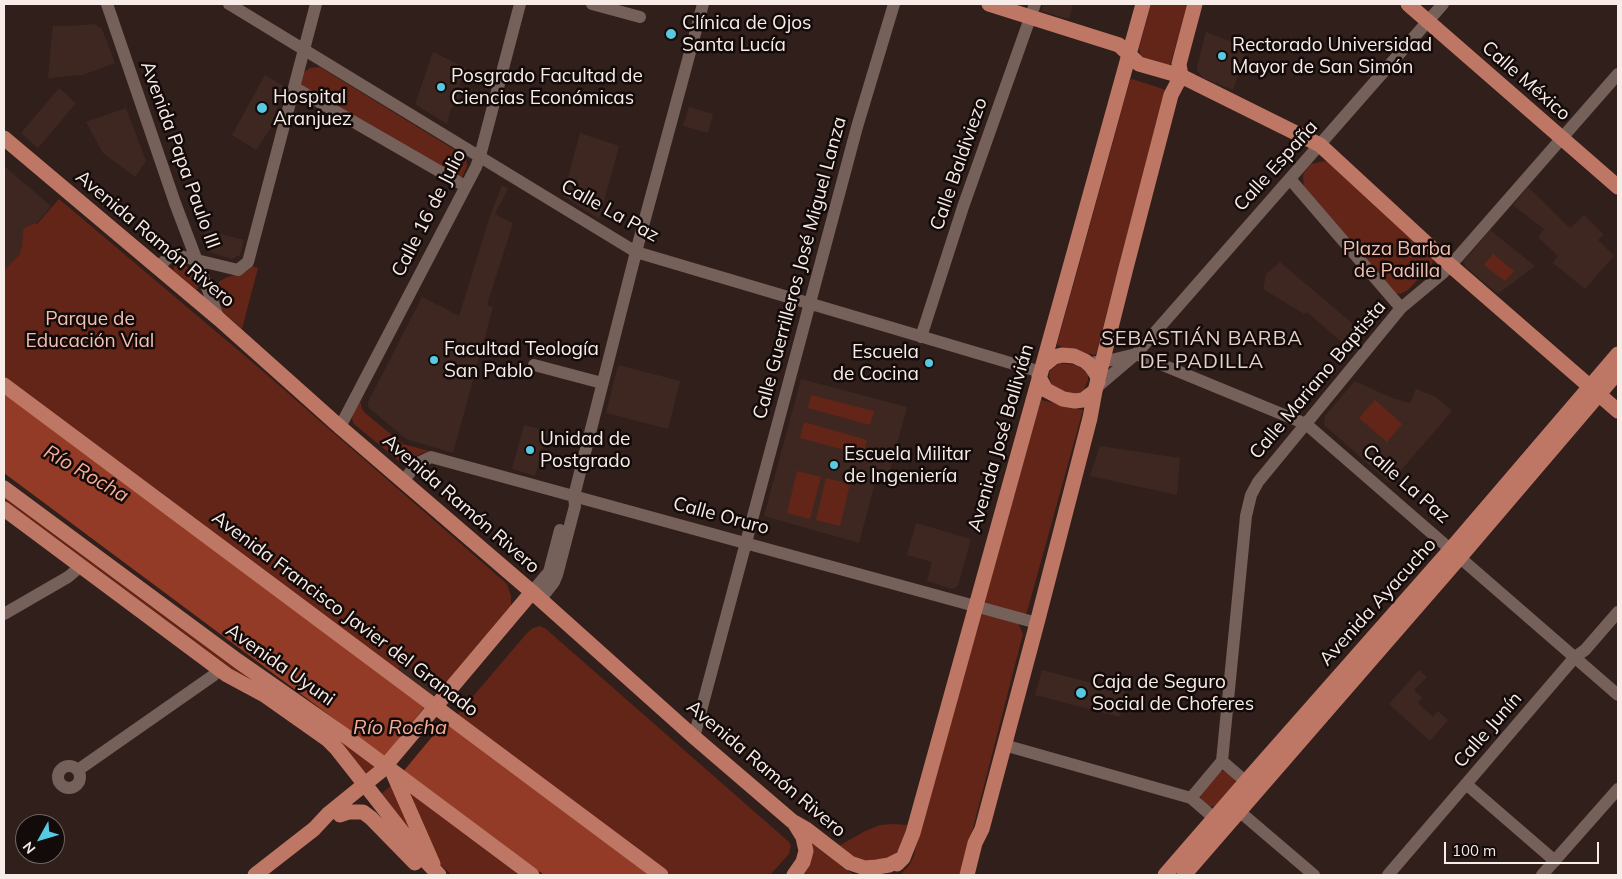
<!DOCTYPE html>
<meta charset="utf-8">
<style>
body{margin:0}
#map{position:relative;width:1622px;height:879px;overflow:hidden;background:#311f1b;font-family:Mulish,sans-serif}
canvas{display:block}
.frame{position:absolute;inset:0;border:5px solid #f8ece8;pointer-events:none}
.north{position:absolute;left:15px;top:814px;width:50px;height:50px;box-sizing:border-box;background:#130b09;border:1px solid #6f6562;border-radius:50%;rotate:231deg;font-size:14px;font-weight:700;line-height:20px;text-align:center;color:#f8ece8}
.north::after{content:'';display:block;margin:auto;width:18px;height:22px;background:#57c9e2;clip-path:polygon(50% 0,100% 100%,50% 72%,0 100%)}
.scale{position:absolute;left:1444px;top:842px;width:155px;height:22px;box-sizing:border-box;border:2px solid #f8ece8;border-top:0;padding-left:6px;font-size:15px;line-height:18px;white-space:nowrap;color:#f8ece8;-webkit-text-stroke:4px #130b09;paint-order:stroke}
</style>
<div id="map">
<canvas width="1622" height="879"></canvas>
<div class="frame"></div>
<div class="north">N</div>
<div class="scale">100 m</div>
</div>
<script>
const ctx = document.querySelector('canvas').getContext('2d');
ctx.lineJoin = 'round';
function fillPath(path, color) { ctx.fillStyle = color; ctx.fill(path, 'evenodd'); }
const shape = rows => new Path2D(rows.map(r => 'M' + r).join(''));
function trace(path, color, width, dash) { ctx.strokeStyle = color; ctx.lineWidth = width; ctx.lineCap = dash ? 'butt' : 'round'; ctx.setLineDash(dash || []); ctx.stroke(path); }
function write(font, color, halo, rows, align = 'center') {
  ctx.font = font + ' Mulish,sans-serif'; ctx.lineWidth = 5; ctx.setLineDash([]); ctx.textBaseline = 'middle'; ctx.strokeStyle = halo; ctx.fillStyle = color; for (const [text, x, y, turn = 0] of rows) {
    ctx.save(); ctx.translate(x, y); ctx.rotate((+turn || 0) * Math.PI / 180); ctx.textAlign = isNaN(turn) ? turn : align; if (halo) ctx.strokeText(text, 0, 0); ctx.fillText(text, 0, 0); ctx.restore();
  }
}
fillPath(shape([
 [1044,4,1073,4,1069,19,1041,11],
 [95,24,102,29,115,63,83,75,48,78,53,26,70,26],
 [1206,32,1247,48,1233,90,1204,78,1197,71,1197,67],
 [433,52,466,68,459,85,465,89,450,111,447,124,415,104],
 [265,75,284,86,273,125,256,150,232,135],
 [59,88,76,103,38,148,21,133],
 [689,107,713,114,708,133,683,126],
 [126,108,146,161,135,177,103,153,86,122],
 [580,133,619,146,599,219,563,196],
 [4,166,51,206,36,224,35,223,29,225,23,230,22,246,19,255,4,270],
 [502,185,508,189,495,214,513,223,487,305,493,307,453,453,406,439,368,407,368,402,422,297,459,316,491,213],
 [1528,187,1570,228,1584,215,1604,235,1598,240,1614,256,1585,289,1553,263,1558,256,1538,237,1544,229,1513,205],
 [206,230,244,240,240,255,232,259,209,252,203,236],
 [1490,230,1535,266,1498,294,1466,267,1463,262],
 [1280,262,1366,335,1352,351,1307,312,1304,314,1263,289,1266,274],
 [618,365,680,381,668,429,606,413],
 [801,379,907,407,889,474,878,472,859,543,764,516],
 [1355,381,1392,398,1410,403,1416,389,1436,397,1452,411,1390,483,1324,425,1325,416],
 [524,425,548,431,535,476,512,469],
 [1100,446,1180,458,1177,495,1090,476],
 [916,523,971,539,958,586,952,589,927,581,932,562,907,555],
 [402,663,432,685,439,686,433,696,398,670],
 [1042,670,1126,692,1120,717,1035,695],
 [1419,670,1427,677,1414,690,1422,698,1418,703,1433,717,1438,711,1448,720,1430,741,1389,704]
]), '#3f2721');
fillPath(shape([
 [1151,4,1188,4,1170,65,1167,65,1143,57,1140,54,1139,48],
 [320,67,463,155,466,158,467,166,461,180,300,86,303,73,307,70,310,68],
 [1132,79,1163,89,1165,91,1096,354,1094,355,1059,346,1057,344,1130,80],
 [1324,161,1330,163,1432,257,1433,261,1431,266,1408,290,1400,294,1395,293,1304,190,1303,175,1306,170,1311,164],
 [59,199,258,367,507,584,511,596,511,608,444,689,439,686,432,685,403,663,398,670,4,379,4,270,19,255,22,246,23,230,26,227,35,223,37,224],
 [1493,254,1514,271,1505,281,1484,265],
 [174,264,186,266,191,269,198,283,198,289,195,289,174,271],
 [252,266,258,268,242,329,224,313,215,294,215,287,220,281,227,277,246,272],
 [1059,363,1076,365,1086,371,1088,375,1088,380,1084,390,1078,394,1065,393,1052,386,1049,376,1050,371],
 [811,395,874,411,870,425,808,408],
 [360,400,362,409,366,414,403,444,429,451,420,454,408,461,399,461,354,424,352,419,353,414],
 [1041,400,1083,410,1027,612,1025,614,986,604,985,600],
 [1375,400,1402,424,1387,442,1359,418],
 [804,422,867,440,863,455,800,438],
 [797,471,821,477,810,519,787,513],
 [826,478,850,484,840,526,816,520],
 [4,494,375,766,365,774,236,674,4,501],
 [983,614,1018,623,1023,634,961,875,900,875,910,864,914,855,980,616],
 [540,626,546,629,789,842,791,846,789,854,770,875,671,875,457,715,527,633,533,628],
 [1223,771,1227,771,1235,779,1235,783,1215,806,1208,807,1201,799,1200,795,1220,772],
 [393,784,424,852,380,795],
 [408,790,521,875,452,875,437,862],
 [893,824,908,825,900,849,892,857,860,863,837,847,865,831,880,825],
 [811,841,815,842,842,867,855,875,801,875]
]), '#632517');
fillPath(shape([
 [4,393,425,706,649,875,544,875,4,473]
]), '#933b26');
fillPath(shape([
 [427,704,446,720,402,773,383,758]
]), '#311f1b');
trace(shape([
 [107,4,175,203,219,319],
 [229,4,636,252,1041,372],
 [592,4,640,17],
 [295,88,465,186],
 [1290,179,1401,308],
 [158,267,169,257,176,255,238,270,248,262,316,4],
 [921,337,963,207,1035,4],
 [1095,362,1103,362,1136,354,1306,424,1618,695],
 [534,365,602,383],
 [1096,388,1136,354,1443,4],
 [340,427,476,167,480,156,520,4],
 [403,481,418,463,431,457,1037,623],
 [532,592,549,572,560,530],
 [540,600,554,582,557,575,575,506,574,496,636,252,703,4],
 [4,614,68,577,81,566],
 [694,737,857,127,894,4],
 [1004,745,1191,798,1221,824],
 [1222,761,1252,787],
 '58 777a11 11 0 1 1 22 0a11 11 0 1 1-22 0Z',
 [78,770,214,675,219,669],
 [1466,784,1555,861],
 [1191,798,1222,761,1246,516,1251,495,1258,482,1401,308,1443,273,1457,258,1618,74],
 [1239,811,1314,875],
 [1388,875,1575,657,1585,650,1618,612],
 [1542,875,1618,789]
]), '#75605a', 12);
trace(shape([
 [989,4,1119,45,1139,64,1181,76,1320,145,1450,265,1618,411],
 [1408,4,1618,187],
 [4,138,219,319,340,427,532,592,694,737,792,821,806,829,850,863,865,868,877,867,889,865,903,858],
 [1043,366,1054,357,1062,355,1074,356,1085,361,1091,366,1097,375,1098,382],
 [1039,377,1046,390,1063,399,1075,401,1083,400,1095,391],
 [4,385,661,875],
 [4,488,238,661,347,737,532,875],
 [4,509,227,675,266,696,327,739,337,749,422,857,439,875],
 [393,773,433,864],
 [340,815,349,812,363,812,371,818,415,863],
 [897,864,903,858,913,833,1143,4],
 [255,875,314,829,328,814,381,771,532,592],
 [794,875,803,862,806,851,803,837,795,824],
 [967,875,975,843,982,829,1037,623,1090,418,1095,391,1126,268,1171,95,1181,76,1179,64,1195,4],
 [1165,875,1250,777,1451,549,1618,354],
 [1184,875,1460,557,1618,372]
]), '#bf7765', 15);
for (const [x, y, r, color] of [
 [671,34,6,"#57c9e2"],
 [1222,56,5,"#57c9e2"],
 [441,87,5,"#57c9e2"],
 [262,108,6,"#57c9e2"],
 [434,360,5,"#57c9e2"],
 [929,363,5,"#57c9e2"],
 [530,450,5,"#57c9e2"],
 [834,465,5,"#57c9e2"],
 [1081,693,6,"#57c9e2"]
]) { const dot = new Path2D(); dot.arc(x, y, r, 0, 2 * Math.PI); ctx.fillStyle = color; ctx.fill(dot); trace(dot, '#130b09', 2); }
write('19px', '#f8ece8', '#130b09', [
 ["Clínica de Ojos",682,23],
 ["Santa Lucía",682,45],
 ["Rectorado Universidad",1232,45],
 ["Mayor de San Simón",1232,67],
 ["Posgrado Facultad de",451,76],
 ["Ciencias Económicas",451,98],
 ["Hospital",273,97],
 ["Aranjuez",273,119],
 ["Facultad Teología",444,349],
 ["San Pablo",444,371],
 ["Escuela",919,352,"right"],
 ["de Cocina",919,374,"right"],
 ["Unidad de",540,439],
 ["Postgrado",540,461],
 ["Escuela Militar",844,454],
 ["de Ingeniería",844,476],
 ["Caja de Seguro",1092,682],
 ["Social de Choferes",1092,704]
], 'left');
write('19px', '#f8ece8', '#130b09', [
 ["Calle México",1526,81,41],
 ["Avenida Papa Paulo III",180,155,70],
 ["Calle Baldiviezo",959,164,-71],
 ["Calle España",1276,166,-48],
 ["Calle La Paz",610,211,29],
 ["Calle 16 de Julio",429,213,-63],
 ["Avenida Ramón Rivero",155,239,40],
 ["Calle Guerrilleros José Miguel Lanza",800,268,-75],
 ["Calle Mariano Baptista",1318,380,-50],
 ["Avenida José Ballivián",1001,438,-74],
 ["Calle La Paz",1406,484,41],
 ["Avenida Ramón Rivero",461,504,41],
 ["Calle Oruro",721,516,15],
 ["Avenida Ayacucho",1378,602,-48],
 ["Avenida Francisco Javier del Granado",345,614,37],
 ["Avenida Uyuni",280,665,35],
 ["Calle Junín",1488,730,-49],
 ["Avenida Ramón Rivero",766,769,40]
]);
write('19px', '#f3c0b3', '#130b09', [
 ["Plaza Barba",1397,249],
 ["de Padilla",1397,271],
 ["Parque de",90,319],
 ["Educación Vial",90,341]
]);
ctx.letterSpacing = '1px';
write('20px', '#e8cfc9', '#130b09', [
 ["SEBASTIÁN BARBA",1202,339],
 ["DE PADILLA",1202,362]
]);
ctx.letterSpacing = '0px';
write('italic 20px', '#f7ad9a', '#130b09', [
 ["Río Rocha",86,474,30],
 ["Río Rocha",400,728]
]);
</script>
